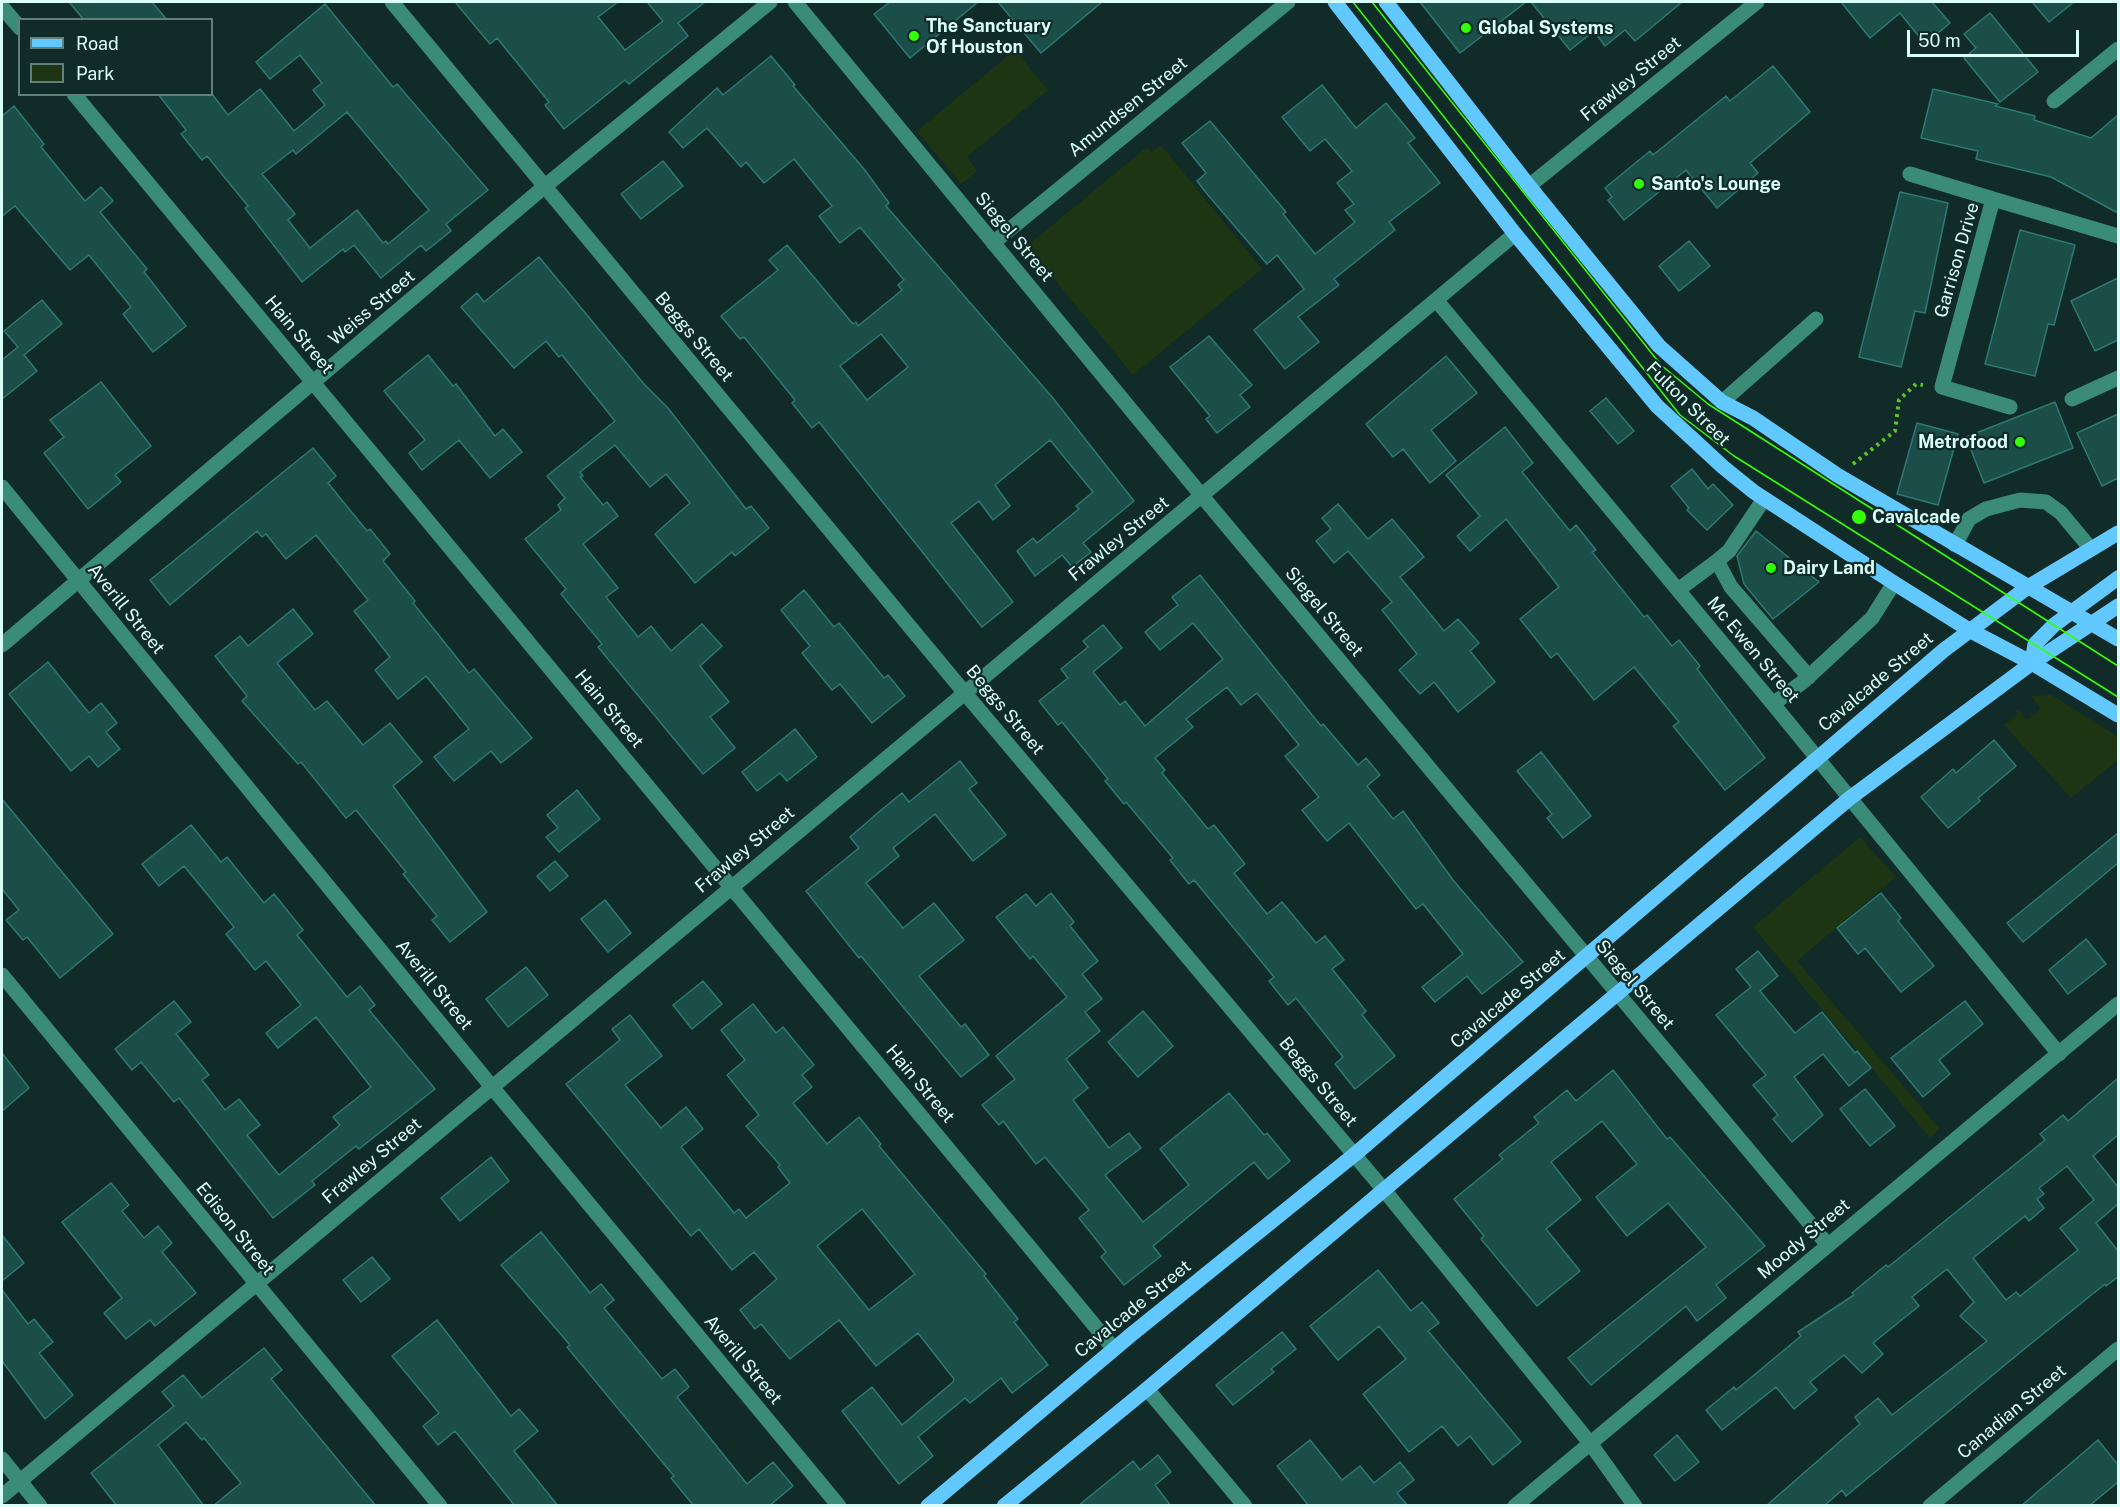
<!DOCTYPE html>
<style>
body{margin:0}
#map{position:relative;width:2120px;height:1507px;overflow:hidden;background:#102b28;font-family:"Public Sans",sans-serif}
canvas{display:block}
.frame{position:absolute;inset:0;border:3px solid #dafff9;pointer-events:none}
.legend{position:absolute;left:18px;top:18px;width:195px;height:78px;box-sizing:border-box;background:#102b28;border:2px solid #61807c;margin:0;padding:8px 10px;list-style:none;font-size:18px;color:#dafff9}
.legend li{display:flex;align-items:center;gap:12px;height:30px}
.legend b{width:30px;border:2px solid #61807c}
.scale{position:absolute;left:1907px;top:30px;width:172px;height:27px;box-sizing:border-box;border:3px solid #dafff9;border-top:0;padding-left:8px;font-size:18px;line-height:21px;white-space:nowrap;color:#dafff9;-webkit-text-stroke:4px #102b28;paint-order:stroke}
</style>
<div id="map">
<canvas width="2120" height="1507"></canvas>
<div class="frame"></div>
<ul class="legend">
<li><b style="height:8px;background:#61c9ff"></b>Road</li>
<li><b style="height:16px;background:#1e3513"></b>Park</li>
</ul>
<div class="scale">50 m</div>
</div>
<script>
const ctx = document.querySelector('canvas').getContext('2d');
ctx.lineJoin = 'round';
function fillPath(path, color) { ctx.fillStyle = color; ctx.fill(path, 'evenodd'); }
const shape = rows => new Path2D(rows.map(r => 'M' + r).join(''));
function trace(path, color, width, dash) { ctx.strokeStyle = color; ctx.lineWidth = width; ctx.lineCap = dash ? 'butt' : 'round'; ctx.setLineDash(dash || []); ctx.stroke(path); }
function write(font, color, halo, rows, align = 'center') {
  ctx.font = font + ' "Public Sans",sans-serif'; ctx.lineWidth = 4.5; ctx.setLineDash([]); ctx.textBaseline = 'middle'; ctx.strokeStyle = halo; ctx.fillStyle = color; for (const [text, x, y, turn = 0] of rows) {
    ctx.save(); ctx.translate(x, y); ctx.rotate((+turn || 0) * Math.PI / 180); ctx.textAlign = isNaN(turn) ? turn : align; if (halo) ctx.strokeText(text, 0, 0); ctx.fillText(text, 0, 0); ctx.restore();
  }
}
fillPath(shape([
 [1015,50,1048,90,967,157,977,171,961,184,917,131],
 [1161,145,1262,269,1133,375,1027,246,1147,147,1152,152],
 [2052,695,2118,737,2118,760,2071,798,2004,725,2018,714,2016,711,2018,709,2027,720,2041,709,2031,696],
 [1860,837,1896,877,1797,961,1940,1129,1930,1138,1753,927]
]), '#1e3513');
const building = shape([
 [69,2,152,2,167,20,84,20,69,2],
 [455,2,618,2,598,17,625,50,663,21,647,2,705,2,678,23,688,36,629,84,625,80,564,129,545,105,549,102,497,38,490,44,455,2],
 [890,2,978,2,910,58,874,14,890,2],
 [998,2,1102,2,1041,53,998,2],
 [1420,2,1526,2,1460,53,1420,2],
 [1531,2,1682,2,1635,41,1625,30,1605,46,1594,31,1570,50,1531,2],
 [1841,2,1932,2,1950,23,1925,44,1900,13,1870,38,1841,2],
 [2032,2,2074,2,2049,22,2032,2],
 [325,4,393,87,397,84,488,190,446,224,451,231,426,251,421,245,381,278,354,245,345,252,343,249,302,282,245,208,248,206,207,156,202,160,181,134,186,130,158,94,212,94,228,115,260,89,294,131,325,105,313,90,322,83,300,55,270,79,256,62,325,4],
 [347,112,429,210,388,244,386,241,383,243,357,210,310,248,288,220,295,214,262,174,293,150,296,154,347,112],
 [1990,13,2038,72,2000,102,1964,58,1976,48,1964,34,1990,13],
 [771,56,795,85,793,86,864,169,889,203,886,206,1052,397,1134,501,1083,543,1091,552,1072,567,1062,555,1035,576,1017,551,1033,538,1037,543,1079,509,1076,506,1093,492,1050,440,995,485,1010,506,993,520,979,501,951,523,1013,602,982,627,819,422,812,428,792,403,795,400,744,337,740,339,721,316,778,270,769,260,787,245,853,324,856,322,858,326,902,290,898,285,904,280,860,227,840,243,819,216,832,206,794,159,764,183,746,162,741,167,707,128,683,148,669,132,717,88,723,95,771,56],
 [881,334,908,367,867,400,840,366,881,334],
 [1773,66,1810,112,1750,163,1758,173,1717,208,1686,170,1624,220,1608,200,1612,197,1605,188,1650,151,1653,155,1726,96,1730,101,1773,66],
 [1322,85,1356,128,1386,103,1415,138,1408,143,1440,183,1389,222,1395,230,1334,279,1339,285,1298,317,1319,342,1285,369,1254,330,1304,289,1277,255,1267,264,1208,195,1197,181,1206,173,1182,143,1210,121,1286,212,1283,214,1315,254,1355,222,1345,210,1354,204,1337,183,1352,171,1325,139,1310,151,1282,117,1322,85],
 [1933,89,1998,104,1995,106,2035,116,2034,120,2091,138,2118,115,2118,213,2051,177,1976,159,1978,151,1921,138,1933,89],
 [14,106,44,144,41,147,85,201,101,187,113,201,100,212,147,269,144,272,186,326,153,352,123,314,131,307,89,255,70,270,15,206,2,216,2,116,14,106],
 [663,161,683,186,641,219,621,194,663,161],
 [1900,192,1948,203,1925,313,1915,311,1901,367,1859,357,1900,192],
 [2020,230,2075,245,2054,325,2048,324,2035,376,1985,364,2020,230],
 [1689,241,1710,266,1679,291,1659,266,1689,241],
 [539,257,644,384,668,408,746,509,751,506,769,528,735,556,732,552,695,583,655,534,690,503,666,474,650,487,615,445,580,472,583,476,580,477,603,505,607,502,618,516,583,544,618,588,606,597,638,637,651,626,671,651,702,624,722,646,700,666,729,702,710,717,735,748,703,774,598,647,602,644,561,594,566,589,525,539,561,510,558,505,565,498,547,476,615,421,562,355,559,357,546,341,514,368,461,307,477,293,484,302,539,257],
 [2118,278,2118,340,2095,351,2071,301,2118,278],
 [42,300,62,324,24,355,37,371,2,399,2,360,18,347,4,331,42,300],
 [1209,336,1252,385,1240,395,1250,407,1217,433,1206,419,1210,416,1170,367,1209,336],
 [428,355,453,386,456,384,495,436,503,429,522,452,490,478,459,440,422,470,409,453,425,440,384,391,428,355],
 [1446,356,1477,393,1431,430,1456,461,1430,483,1403,449,1393,457,1366,424,1446,356],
 [101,382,151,446,115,475,121,482,88,509,44,453,64,437,50,420,101,382],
 [1606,398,1634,431,1618,444,1590,411,1606,398],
 [2055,402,2073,448,1984,483,1966,437,2055,402],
 [2118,414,2118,478,2102,486,2077,433,2118,414],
 [1917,423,1958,434,1938,505,1897,494,1917,423],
 [1505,427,1533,463,1522,472,1570,531,1576,525,1596,550,1592,552,1644,617,1647,615,1672,646,1679,640,1700,666,1697,669,1765,758,1725,790,1673,726,1679,722,1634,667,1594,700,1557,653,1551,658,1520,619,1559,587,1506,519,1470,551,1457,536,1480,516,1446,475,1505,427],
 [313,448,336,476,328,483,367,531,370,529,390,554,383,561,415,601,413,603,469,673,474,669,532,738,501,763,491,751,454,781,434,757,469,729,426,676,398,699,375,670,390,657,354,611,368,600,316,535,286,559,266,534,262,537,257,531,170,605,150,580,313,448],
 [1692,469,1708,489,1713,484,1733,505,1707,530,1687,510,1689,508,1671,486,1692,469],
 [1338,504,1368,539,1392,519,1424,557,1400,577,1444,631,1458,619,1479,643,1470,651,1495,682,1458,712,1434,682,1420,694,1399,670,1417,654,1382,610,1392,602,1348,551,1334,563,1316,541,1331,529,1322,518,1338,504],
 [1756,531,1819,582,1773,619,1744,584,1737,556,1756,531],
 [1200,575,1321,726,1323,724,1358,765,1366,758,1380,775,1367,786,1393,819,1403,811,1453,880,1523,962,1482,994,1467,976,1435,1002,1422,987,1463,954,1423,904,1416,909,1349,823,1327,841,1302,810,1319,797,1285,756,1299,745,1257,693,1241,705,1227,687,1186,719,1193,727,1155,758,1165,770,1162,773,1208,829,1214,825,1245,864,1234,873,1267,914,1282,902,1316,943,1325,936,1344,960,1332,969,1366,1011,1362,1015,1395,1056,1355,1089,1335,1064,1343,1057,1296,998,1288,1005,1269,981,1274,977,1233,927,1194,880,1189,884,1170,860,1173,858,1126,802,1124,804,1105,781,1108,779,1062,722,1058,725,1039,701,1068,678,1061,669,1088,647,1083,641,1103,625,1122,648,1093,672,1120,705,1125,701,1145,726,1223,659,1193,623,1160,650,1145,632,1178,605,1172,597,1200,575],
 [804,590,834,627,839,623,884,678,888,675,905,696,872,723,840,684,832,690,802,653,810,646,781,610,804,590],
 [293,609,313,634,277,663,315,710,327,701,363,745,390,723,422,762,393,786,487,912,450,942,432,920,437,916,403,874,406,872,356,810,346,818,301,762,298,764,242,701,247,696,215,656,240,636,248,646,293,609],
 [48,662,89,713,101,703,117,723,106,732,120,749,98,767,89,756,71,771,9,694,48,662],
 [795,729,817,757,787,781,780,773,757,791,742,772,795,729],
 [1994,740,2016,766,1978,798,1980,801,1948,828,1921,797,1953,769,1956,773,1994,740],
 [1541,752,1591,816,1563,838,1547,818,1552,814,1517,771,1541,752],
 [960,761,977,783,969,789,1006,835,973,861,935,814,893,848,899,856,866,883,903,928,934,903,964,940,919,976,961,1027,965,1024,989,1055,961,1077,861,956,859,958,806,891,859,848,850,837,880,811,902,793,909,802,960,761],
 [577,790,600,819,559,852,546,837,558,828,547,815,577,790],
 [2,799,113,934,60,978,27,937,23,940,6,920,19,910,2,889,2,799],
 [191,825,221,862,227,857,264,903,274,894,303,930,297,935,347,997,360,986,375,1005,369,1010,435,1089,359,1149,356,1146,312,1181,315,1185,273,1218,179,1098,174,1102,141,1062,132,1070,115,1049,174,1001,191,1022,176,1034,209,1075,202,1080,225,1110,239,1099,260,1125,247,1135,279,1175,340,1125,333,1117,371,1087,316,1017,278,1048,266,1033,301,1005,266,961,255,970,226,934,234,927,184,866,159,886,142,864,191,825],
 [2118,833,2118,863,2023,942,2007,923,2118,833],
 [555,861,568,876,550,891,537,876,555,861],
 [1051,893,1074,922,1070,926,1098,961,1082,974,1102,999,1085,1012,1100,1031,1066,1059,1088,1088,1073,1100,1109,1148,1129,1133,1141,1148,1105,1175,1143,1222,1189,1185,1160,1149,1229,1093,1264,1135,1267,1133,1290,1161,1268,1179,1254,1162,1153,1246,1161,1256,1124,1285,1101,1257,1106,1252,1079,1218,1089,1210,1045,1157,1036,1164,1003,1121,999,1125,982,1105,1015,1079,996,1056,1067,997,1033,956,1030,959,996,917,1026,894,1036,906,1051,893],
 [1881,893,1901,918,1898,921,1934,966,1901,992,1865,948,1858,954,1837,928,1881,893],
 [605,900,631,933,608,952,581,919,605,900],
 [2086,939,2106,964,2068,994,2049,970,2086,939],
 [1758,951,1778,976,1760,991,1795,1033,1822,1012,1855,1053,1857,1051,1871,1068,1849,1086,1823,1054,1794,1077,1823,1115,1792,1142,1773,1119,1778,1115,1753,1085,1766,1075,1716,1015,1751,987,1736,969,1758,951],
 [526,967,548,995,508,1027,486,999,526,967],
 [703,981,722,1004,692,1029,673,1005,703,981],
 [1965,1001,1983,1024,1939,1060,1950,1074,1923,1097,1891,1058,1965,1001],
 [753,1004,776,1033,783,1027,814,1065,802,1075,812,1087,793,1103,827,1144,859,1117,881,1144,879,1146,986,1274,984,1276,1018,1319,1014,1322,1048,1365,1012,1393,1001,1378,970,1403,965,1398,918,1437,933,1456,899,1484,842,1411,872,1387,902,1425,953,1382,954,1379,918,1333,876,1366,839,1320,790,1359,761,1324,755,1329,740,1310,777,1279,754,1252,732,1270,699,1229,691,1236,566,1084,620,1040,612,1029,630,1015,662,1056,625,1085,661,1128,686,1107,703,1129,681,1147,734,1213,739,1209,746,1218,790,1183,778,1167,780,1165,746,1126,759,1115,727,1075,745,1060,721,1030,753,1004],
 [862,1209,915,1274,869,1310,817,1246,862,1209],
 [1143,1011,1173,1046,1138,1077,1108,1042,1143,1011],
 [2,1053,29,1088,2,1111,2,1053],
 [1613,1070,1667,1139,1670,1137,1765,1246,1716,1285,1726,1298,1697,1321,1686,1306,1591,1385,1568,1358,1706,1247,1668,1203,1627,1236,1596,1197,1637,1164,1602,1121,1551,1162,1581,1200,1546,1229,1580,1271,1537,1306,1481,1239,1484,1236,1454,1199,1503,1159,1499,1155,1539,1123,1534,1117,1567,1090,1576,1101,1613,1070],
 [2118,1078,2118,1135,2093,1156,2118,1187,2118,1204,2096,1223,2118,1251,2118,1277,2106,1286,2105,1284,2023,1350,1846,1496,1842,1490,1824,1506,1766,1506,1860,1424,1855,1417,1878,1398,1892,1415,1987,1341,1960,1316,1974,1302,1947,1269,1912,1297,1919,1306,1873,1343,1883,1354,1862,1373,1844,1355,1810,1382,1817,1390,1794,1409,1776,1387,1722,1430,1706,1410,1734,1387,1736,1390,1801,1336,1798,1332,1854,1295,1852,1293,1886,1265,1888,1267,2045,1140,2040,1134,2063,1115,2068,1121,2118,1078],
 [2067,1166,2094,1200,2060,1228,2078,1250,2020,1296,2016,1292,2006,1300,1973,1258,2025,1216,2029,1221,2044,1208,2037,1199,2044,1194,2039,1188,2067,1166],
 [1865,1089,1895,1126,1870,1146,1840,1109,1865,1089],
 [491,1157,509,1181,460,1221,441,1198,491,1157],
 [111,1183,129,1205,122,1211,144,1238,158,1226,172,1243,162,1252,196,1293,155,1326,150,1320,126,1339,104,1313,122,1298,62,1222,111,1183],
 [541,1232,590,1293,601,1284,614,1300,604,1308,662,1379,675,1369,689,1387,677,1397,747,1484,773,1462,793,1486,769,1506,694,1506,671,1478,674,1476,567,1347,570,1345,501,1265,541,1232],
 [2,1235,24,1263,2,1281,2,1235],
 [372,1257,390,1279,361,1302,343,1280,372,1257],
 [1378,1270,1411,1311,1422,1302,1439,1323,1428,1331,1521,1442,1493,1465,1470,1436,1458,1446,1442,1426,1409,1452,1363,1394,1406,1359,1379,1326,1338,1360,1310,1326,1378,1270],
 [2,1290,28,1324,34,1319,53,1342,39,1353,73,1395,45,1419,2,1361,2,1290],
 [437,1320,511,1416,519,1409,538,1431,514,1451,558,1506,515,1506,455,1431,438,1445,423,1426,439,1413,392,1356,437,1320],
 [1282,1332,1296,1349,1271,1369,1274,1372,1233,1405,1216,1385,1282,1332],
 [264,1348,282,1370,271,1379,376,1506,213,1506,241,1483,204,1438,202,1440,186,1422,158,1445,204,1506,117,1506,91,1473,174,1406,162,1392,183,1375,202,1398,264,1348],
 [1677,1435,1699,1462,1675,1481,1654,1455,1677,1435],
 [1310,1440,1342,1480,1360,1466,1374,1483,1400,1462,1414,1480,1397,1493,1408,1506,1309,1506,1277,1466,1310,1440],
 [2098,1440,2118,1465,2118,1482,2089,1506,2021,1506,2098,1440],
 [1158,1455,1171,1472,1155,1485,1171,1506,1078,1506,1133,1461,1140,1470,1158,1455]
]);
fillPath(building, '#1b4d49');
trace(building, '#2d7973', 1.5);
trace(shape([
 [1853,464,1895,431,1899,400,1916,384,1923,385]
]), '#5fc12d', 4, [3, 4.5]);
trace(shape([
 [392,2,964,692,1384,1190,1590,1443,1635,1506],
 [795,2,1202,496,1827,1244],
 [2,7,20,28],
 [74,94,1114,1349],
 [2054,101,2118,49],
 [1910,174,1993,199],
 [1529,186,1757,2],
 [993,243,1288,2],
 [1437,301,1773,704,2059,1054],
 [2072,399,2118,378],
 [1722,402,1816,319],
 [2010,407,1942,387,1993,199,2118,236],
 [2,487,492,1087,839,1506],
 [1764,499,1729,551,1717,561,1731,587,1809,677],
 [1955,545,1969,519,1986,509,2020,500,2046,502,2061,513,2091,549],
 [1678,590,1717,561],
 [2,645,544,187,770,2],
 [1773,704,1804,681,1872,618,1894,583],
 [2,975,440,1506],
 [1147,1389,1245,1506],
 [2,1459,40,1506],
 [2,1496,1515,234],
 [1515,1506,2118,1004],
 [1930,1506,2118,1349]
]), '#3a8b78', 15);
trace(shape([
 [1335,2,1515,234,1657,406,1723,467,1754,492,1894,583,1971,631,2032,663,2118,715],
 [1386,2,1529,186,1659,346,1722,402,1753,418,1837,475,2118,639],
 [2032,663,2035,644,2054,625,2118,578],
 [928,1506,1132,1334,1354,1155,1944,650,2028,587,2118,533],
 [1004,1506,1147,1389,1850,798,2032,663,2118,606]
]), '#61c9ff', 15);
trace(shape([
 [1353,2,1680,415,1734,456,2118,697],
 [1372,2,1661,365,1708,404,2118,666]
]), '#33ff06', 1.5);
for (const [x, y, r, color] of [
 [1466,28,6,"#33ff06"],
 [914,36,6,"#33ff06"],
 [1639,184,6,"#33ff06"],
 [2020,442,6,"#33ff06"],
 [1859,517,8,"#33ff06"],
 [1771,568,6,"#33ff06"]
]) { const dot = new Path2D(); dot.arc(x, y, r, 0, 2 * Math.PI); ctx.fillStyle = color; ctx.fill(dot); trace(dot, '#102b28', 2); }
write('bold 18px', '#dafff9', '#102b28', [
 ["The Sanctuary",926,26],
 ["Of Houston",926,47],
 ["Global Systems",1478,28],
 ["Santo's Lounge",1651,184],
 ["Metrofood",2008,442,"right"],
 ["Cavalcade",1872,517],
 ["Dairy Land",1783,568]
], 'left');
write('18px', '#dafff9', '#102b28', [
 ["Frawley Street",1631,79,-39],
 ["Amundsen Street",1128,107,-39],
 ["Siegel Street",1014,237,50],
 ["Garrison Drive",1957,260,-74],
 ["Weiss Street",372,308,-40],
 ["Hain Street",299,335,50],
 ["Beggs Street",694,337,50],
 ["Fulton Street",1688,404,45],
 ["Frawley Street",1119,539,-39],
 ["Averill Street",126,609,51],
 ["Siegel Street",1324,612,50],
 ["Mc Ewen Street",1753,650,50],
 ["Cavalcade Street",1876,682,-40],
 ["Hain Street",609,709,50],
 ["Beggs Street",1005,710,50],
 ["Frawley Street",745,850,-40],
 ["Averill Street",434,985,51],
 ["Siegel Street",1635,985,50],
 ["Cavalcade Street",1508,999,-40],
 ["Beggs Street",1318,1082,50],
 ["Hain Street",920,1084,50],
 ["Frawley Street",372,1161,-40],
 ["Edison Street",235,1229,51],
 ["Moody Street",1804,1239,-40],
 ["Cavalcade Street",1133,1309,-39],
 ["Averill Street",743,1360,50],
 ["Canadian Street",2012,1412,-40]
]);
</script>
